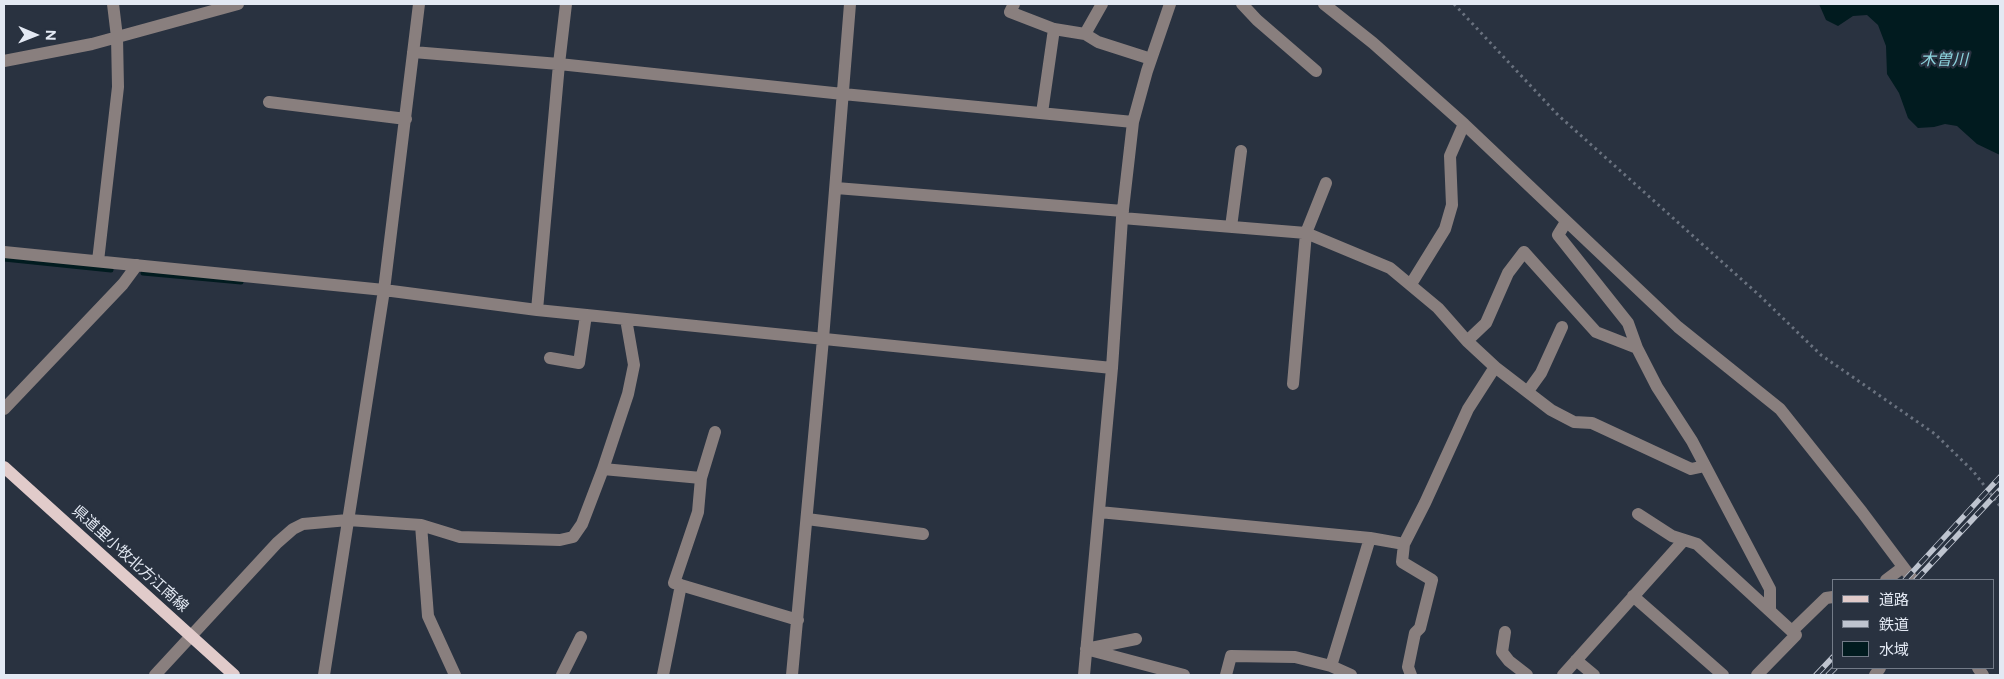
<!DOCTYPE html>
<meta charset="utf-8">
<style>
body{margin:0}
#map{position:relative;width:2004px;height:679px;overflow:hidden;background:#293240;font-family:Figtree,"Noto Sans JP",sans-serif}
canvas{display:block}
.frame{position:absolute;inset:0;border:5px solid #e3e9f3;pointer-events:none}
.legend{position:absolute;left:1832px;top:579px;width:162px;height:90px;box-sizing:border-box;background:#293240;border:1px solid #737b88;margin:0;padding:6px 9px;list-style:none;font-size:15px;color:#e3e9f3}
.legend li{display:flex;align-items:center;gap:10px;height:25px}
.legend b{width:25px;border:1px solid #737b88}
.north{position:absolute;left:10px;top:10px;width:50px;height:50px;-webkit-text-stroke:4px #293240;paint-order:stroke;rotate:91deg;font-size:14px;font-weight:700;line-height:20px;text-align:center;color:#e3e9f3}
.north::after{content:'';display:block;margin:auto;width:18px;height:22px;background:#e3e9f3;clip-path:polygon(50% 0,100% 100%,50% 72%,0 100%)}
</style>
<div id="map">
<canvas width="2004" height="679"></canvas>
<div class="frame"></div>
<ul class="legend">
<li><b style="height:6px;background:#e1cbca"></b>道路</li>
<li><b style="height:6px;background:#bec4cf"></b>鉄道</li>
<li><b style="height:14px;background:#011b1f"></b>水域</li>
</ul>
<div class="north">N</div>
</div>
<script>
const ctx = document.querySelector('canvas').getContext('2d');
ctx.lineJoin = 'round';
function fillPath(path, color) { ctx.fillStyle = color; ctx.fill(path, 'evenodd'); }
const shape = rows => new Path2D(rows.map(r => 'M' + r).join(''));
function trace(path, color, width, dash) { ctx.strokeStyle = color; ctx.lineWidth = width; ctx.lineCap = dash ? 'butt' : 'round'; ctx.setLineDash(dash || []); ctx.stroke(path); }
function write(font, color, halo, rows, align = 'center') {
  ctx.font = font + ' Figtree,"Noto Sans JP",sans-serif'; ctx.lineWidth = 4.5; ctx.setLineDash([]); ctx.textBaseline = 'middle'; ctx.strokeStyle = halo; ctx.fillStyle = color; for (const [text, x, y, turn = 0] of rows) {
    ctx.save(); ctx.translate(x, y); ctx.rotate((+turn || 0) * Math.PI / 180); ctx.textAlign = isNaN(turn) ? turn : align; if (halo) ctx.strokeText(text, 0, 0); ctx.fillText(text, 0, 0); ctx.restore();
  }
}
fillPath(shape([
 [1819,4,2000,4,2000,155,1977,144,1957,126,1945,124,1934,127,1918,128,1908,118,1899,93,1887,74,1886,46,1878,25,1867,15,1853,16,1838,26,1826,20]
]), '#011b1f');
trace(shape([
 [4,259,111,270],
 [143,273,241,282]
]), '#011b1f', 5);
trace(shape([
 [1454,4,1558,115,1759,295,1821,355,1935,434,1973,471,2000,506]
]), '#6a727f', 3, [2.5, 4]);
trace(shape([
 [1014,4,1010,12,1054,29,1085,34,1098,42,1151,59],
 [1242,4,1257,20,1316,71],
 [1324,4,1373,43,1464,124,1678,327,1780,409,1862,512,1913,580],
 [1085,34,1102,4],
 [413,52,559,64,843,94,1133,122],
 [4,61,92,44,238,4],
 [269,102,406,119],
 [1042,113,1054,29],
 [836,188,1123,211],
 [1566,222,1558,235,1628,323,1637,348,1657,387,1692,441,1770,589,1770,611],
 [1231,227,1241,151],
 [4,252,384,290,537,310,1112,368],
 [98,261,118,87,117,37,113,4],
 [1411,284,1445,229,1452,205,1450,156,1464,124],
 [537,310,559,64,566,4],
 [1467,341,1486,323,1508,273,1524,252,1596,332,1637,348],
 [550,358,579,363,586,315],
 [1495,367,1551,410,1574,422,1592,423,1691,469,1705,466],
 [1293,384,1306,233,1326,183],
 [1528,391,1541,373,1562,327],
 [4,409,123,284,137,265],
 [715,432,701,478,698,512,674,583,798,620],
 [603,469,701,478],
 [1099,512,1370,538,1404,544,1425,503,1468,409,1495,367,1467,341,1438,308,1390,268,1306,233,1122,218],
 [1638,514,1672,536,1697,544,1796,635,1757,675],
 [807,519,923,534],
 [421,525,428,616,455,675],
 [1404,544,1402,562,1432,580,1420,628,1415,633,1408,667,1411,675],
 [1886,580,1902,568],
 [1633,596,1723,675],
 [1792,631,1826,598,1833,597],
 [1505,632,1502,652,1509,661,1527,675],
 [1136,639,1086,649,1184,675],
 [1576,660,1594,675],
 [1331,666,1351,675],
 [1978,668,1983,675],
 [155,675,277,543,293,529,303,524,348,520,421,525,460,537,560,540,573,537,582,524,603,469,628,394,634,365,626,319],
 [324,675,384,290,419,4],
 [562,675,581,637],
 [663,675,681,585],
 [792,675,823,339,850,4],
 [1084,675,1112,368,1122,218,1133,122,1147,71,1170,4],
 [1226,675,1231,656,1295,657,1331,666,1370,538],
 [1563,675,1684,540],
 [1875,675,1880,668]
]), '#897f7e', 12);
trace(shape([
 [4,467,234,675]
]), '#e1cbca', 12);
const rail = shape([
 [1905,580,2000,477],
 [1916,580,2000,490],
 [1816,675,1833,657],
 [1828,675,1835,668]
]);
trace(rail, '#bec4cf', 5.5);
trace(rail, '#293240', 4, [11]);
write('15px', '#e3e9f3', '#293240', [
 ["県道里小牧北方江南線",130,559,42]
]);
write('italic 16px', '#8dd4de', '#293240', [
 ["木曽川",1944,60]
]);
</script>
